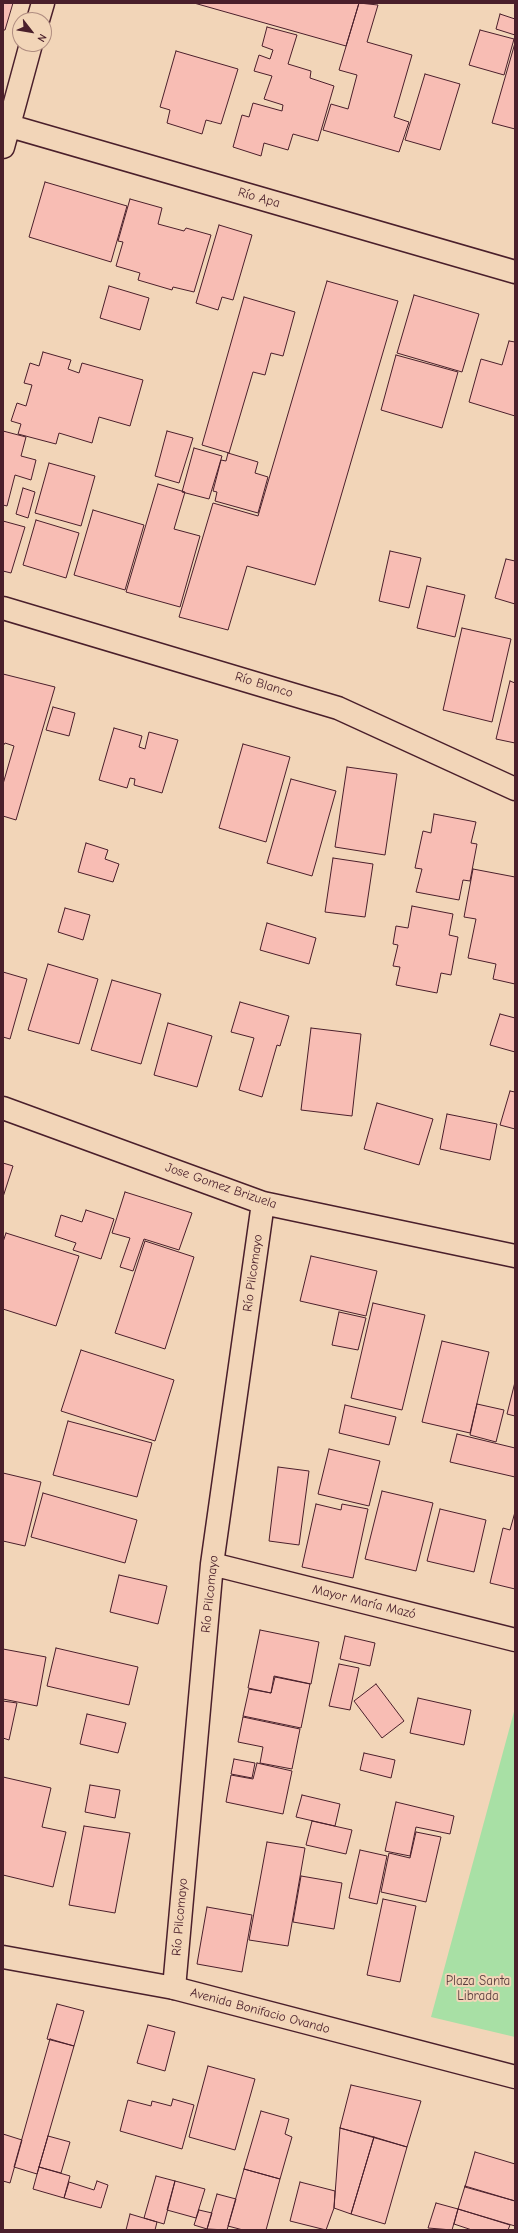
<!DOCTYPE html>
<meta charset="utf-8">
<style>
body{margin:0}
#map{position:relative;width:518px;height:2233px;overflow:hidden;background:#f2d5b8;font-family:"Comic Neue",sans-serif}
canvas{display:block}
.frame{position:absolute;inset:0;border:4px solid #4a1f2b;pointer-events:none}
.north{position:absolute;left:12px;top:12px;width:40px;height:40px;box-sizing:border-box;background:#f2d5b8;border:1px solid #af8c80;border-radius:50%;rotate:121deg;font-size:11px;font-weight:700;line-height:16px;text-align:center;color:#4a1f2b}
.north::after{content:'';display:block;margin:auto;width:14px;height:18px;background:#4a1f2b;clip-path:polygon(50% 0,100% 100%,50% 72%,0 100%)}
</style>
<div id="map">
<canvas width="518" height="2233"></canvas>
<div class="frame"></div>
<div class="north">N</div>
</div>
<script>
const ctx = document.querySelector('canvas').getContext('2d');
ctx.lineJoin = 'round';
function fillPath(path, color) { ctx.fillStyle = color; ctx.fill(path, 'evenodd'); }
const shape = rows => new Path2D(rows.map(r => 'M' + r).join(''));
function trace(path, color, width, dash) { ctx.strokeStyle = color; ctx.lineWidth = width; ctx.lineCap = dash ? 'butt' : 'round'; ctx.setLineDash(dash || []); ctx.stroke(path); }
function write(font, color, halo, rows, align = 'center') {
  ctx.font = font + ' "Comic Neue",sans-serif'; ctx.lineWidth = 4; ctx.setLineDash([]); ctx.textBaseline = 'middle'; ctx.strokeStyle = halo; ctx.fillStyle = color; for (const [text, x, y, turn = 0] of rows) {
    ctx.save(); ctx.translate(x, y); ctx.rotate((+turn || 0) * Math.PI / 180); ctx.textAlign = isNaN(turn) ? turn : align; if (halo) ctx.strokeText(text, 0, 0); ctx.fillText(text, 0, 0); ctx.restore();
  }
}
fillPath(shape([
 [515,1708,515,2037,431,2017]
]), '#a8e0a5');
const building = shape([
 [3,3,13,3,5,30,3,30,3,3],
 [194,3,359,3,346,46,194,3],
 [359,3,378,5,367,42,412,55,394,117,409,122,399,152,323,130,331,104,348,109,357,75,339,70,359,3],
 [500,14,515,19,515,35,496,29,500,14],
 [267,27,297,35,288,64,311,71,310,78,334,86,318,141,293,134,288,150,264,143,261,156,233,147,242,115,249,117,253,103,282,111,283,105,264,99,272,76,254,71,259,55,270,59,273,50,262,46,267,27],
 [480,30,514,39,504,75,469,65,480,30],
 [515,43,515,129,492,123,515,43],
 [176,51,238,69,221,124,206,120,202,134,167,123,170,110,160,107,176,51],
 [425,74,460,84,440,150,405,140,425,74],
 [45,182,127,206,111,262,29,237,45,182],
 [130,199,162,208,158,224,184,231,186,228,211,235,194,292,173,287,172,290,138,280,140,273,116,266,123,242,118,241,130,199],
 [219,225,252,235,233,300,222,297,218,310,196,303,219,225],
 [327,281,398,301,315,585,247,566,228,630,179,617,213,503,258,516,327,281],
 [109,286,149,298,140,330,100,318,109,286],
 [414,295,479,314,462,372,397,353,414,295],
 [244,297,295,312,283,356,271,353,265,375,253,372,229,453,202,445,244,297],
 [509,341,515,342,515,416,469,402,481,359,502,365,509,341],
 [43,352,71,360,68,369,79,373,82,363,143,380,130,426,99,417,92,443,59,433,56,444,18,434,21,424,11,421,17,403,26,406,32,385,24,383,30,363,39,366,43,352],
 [396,355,458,372,442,428,381,410,396,355],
 [3,431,26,437,21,456,36,460,31,480,15,475,7,506,3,505,3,431],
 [167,431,193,438,179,483,155,476,167,431],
 [194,448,222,456,209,499,182,492,194,448],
 [228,453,258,462,255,473,268,477,258,513,215,501,217,492,213,491,221,460,226,461,228,453],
 [49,463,95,476,81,526,35,513,49,463],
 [158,484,185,492,174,529,200,536,180,607,126,592,158,484],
 [23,488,35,492,28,518,16,514,23,488],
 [93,510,144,525,125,590,74,575,93,510],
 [36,520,79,533,66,578,23,565,36,520],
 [3,521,25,527,11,573,3,571,3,521],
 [390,551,421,558,409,608,379,601,390,551],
 [506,559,515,561,515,604,495,598,506,559],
 [427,586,465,595,455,637,417,628,427,586],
 [462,628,511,639,492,722,443,710,462,628],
 [3,674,55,687,16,820,3,816,3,784,14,746,5,743,3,746,3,674],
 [510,681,515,683,515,743,496,739,510,681],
 [53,707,75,713,69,736,46,730,53,707],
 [114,728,142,736,139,747,145,749,149,732,178,740,162,793,134,785,135,779,130,778,127,788,99,780,114,728],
 [243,744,290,757,266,842,219,828,243,744],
 [347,767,397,774,385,855,335,847,347,767],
 [291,779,336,791,312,876,267,863,291,779],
 [434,814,476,822,471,843,477,844,470,881,463,880,459,900,416,892,422,869,415,868,423,831,431,833,434,814],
 [86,843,108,850,105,859,119,864,113,882,78,872,86,843],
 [333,858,373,864,365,917,325,912,333,858],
 [473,869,515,877,515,984,493,979,496,964,468,958,476,919,464,917,473,869],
 [412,906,453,914,449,935,458,937,451,975,441,973,437,993,396,985,400,967,393,966,398,945,393,944,396,926,408,928,412,906],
 [65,908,90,915,83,940,58,932,65,908],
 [267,923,316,938,309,964,260,950,267,923],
 [48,964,98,979,79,1044,28,1030,48,964],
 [3,972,27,979,10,1039,3,1037,3,972],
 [112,980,161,994,141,1064,91,1050,112,980],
 [240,1002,289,1016,280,1046,277,1045,262,1097,239,1090,254,1038,231,1032,240,1002],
 [500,1014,515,1018,515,1052,490,1045,500,1014],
 [168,1023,212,1036,197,1087,154,1075,168,1023],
 [311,1028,361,1034,352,1116,301,1110,311,1028],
 [510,1091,515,1092,515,1129,500,1125,510,1091],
 [377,1103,433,1119,419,1165,364,1149,377,1103],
 [447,1114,497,1124,490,1160,440,1149,447,1114],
 [3,1163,13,1166,3,1197,3,1163],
 [125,1192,192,1213,179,1250,144,1239,133,1271,120,1267,130,1238,112,1233,125,1192],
 [86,1210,114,1219,101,1259,73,1250,76,1243,55,1236,61,1215,82,1222,86,1210],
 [6,1233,79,1256,56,1326,3,1309,3,1242,6,1233],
 [145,1241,194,1257,165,1349,115,1333,145,1241],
 [311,1256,377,1271,366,1316,300,1301,311,1256],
 [373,1303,425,1315,402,1410,351,1398,373,1303],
 [339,1312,366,1318,358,1350,332,1345,339,1312],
 [442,1341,489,1352,470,1433,422,1422,442,1341],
 [81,1350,174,1380,155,1441,61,1411,81,1350],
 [515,1382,515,1416,507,1414,515,1382],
 [477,1404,504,1410,496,1442,470,1435,477,1404],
 [345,1405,396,1417,389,1445,339,1433,345,1405],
 [68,1421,152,1443,137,1497,53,1475,68,1421],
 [457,1434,515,1448,515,1477,450,1462,457,1434],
 [329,1449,380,1461,369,1506,318,1494,329,1449],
 [278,1467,309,1471,299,1545,269,1541,278,1467],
 [3,1473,41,1482,25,1546,3,1541,3,1473],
 [382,1491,433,1503,416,1571,365,1559,382,1491],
 [43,1493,137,1520,125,1563,31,1537,43,1493],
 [316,1504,341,1510,342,1504,368,1509,353,1578,302,1567,316,1504],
 [440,1509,486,1520,474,1572,427,1561,440,1509],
 [515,1512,515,1589,490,1583,503,1528,510,1530,515,1512],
 [119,1575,167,1586,158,1624,110,1612,119,1575],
 [260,1630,319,1642,311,1684,274,1676,271,1693,248,1688,260,1630],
 [345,1636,375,1643,370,1666,340,1659,345,1636],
 [56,1648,138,1667,129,1705,47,1686,56,1648],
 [3,1649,46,1657,37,1706,3,1699,3,1649],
 [339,1664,359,1668,350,1710,329,1706,339,1664],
 [275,1677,310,1684,301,1728,243,1716,249,1689,271,1693,275,1677],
 [376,1684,404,1721,382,1738,354,1701,376,1684],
 [418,1698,471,1710,464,1745,410,1733,418,1698],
 [3,1701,17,1703,9,1740,3,1738,3,1701],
 [87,1714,126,1723,118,1753,80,1744,87,1714],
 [243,1717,300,1729,292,1769,260,1763,263,1747,238,1742,243,1717],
 [364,1753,395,1760,391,1778,360,1770,364,1753],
 [234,1759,255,1763,252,1778,231,1774,234,1759],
 [257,1763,292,1771,283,1814,226,1802,231,1775,253,1779,257,1763],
 [3,1777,51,1788,42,1827,66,1832,53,1887,3,1875,3,1777],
 [90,1785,120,1790,115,1818,85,1812,90,1785],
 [302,1795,340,1804,335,1826,296,1817,302,1795],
 [396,1802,454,1816,450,1834,416,1827,410,1856,385,1851,396,1802],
 [312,1821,352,1830,346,1854,306,1845,312,1821],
 [84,1826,130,1833,115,1913,69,1905,84,1826],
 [416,1832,441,1837,426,1902,381,1892,389,1853,410,1858,416,1832],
 [267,1842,305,1848,288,1946,249,1940,267,1842],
 [360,1850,387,1856,377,1904,349,1898,360,1850],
 [301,1876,342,1883,334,1929,293,1922,301,1876],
 [383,1899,416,1906,400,1982,367,1975,383,1899],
 [207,1907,252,1915,242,1972,197,1964,207,1907],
 [57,2004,84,2011,74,2046,47,2039,57,2004],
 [148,2025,175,2032,165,2071,137,2063,148,2025],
 [50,2039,74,2046,37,2174,14,2167,50,2039],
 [208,2066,255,2079,235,2150,189,2137,208,2066],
 [351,2085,421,2101,407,2147,340,2128,351,2085],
 [173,2099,194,2105,182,2149,120,2131,128,2100,151,2106,152,2101,171,2106,173,2099],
 [261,2111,289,2119,285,2134,292,2137,280,2179,244,2169,261,2111],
 [340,2128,374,2137,351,2214,334,2208,340,2128],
 [3,2134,22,2140,10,2183,3,2181,3,2134],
 [48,2136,70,2142,61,2173,39,2167,48,2136],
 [374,2137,407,2147,385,2224,351,2214,374,2137],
 [475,2152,515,2164,515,2201,465,2187,475,2152],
 [39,2167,70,2176,64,2198,33,2189,39,2167],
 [244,2169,280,2179,266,2230,243,2230,228,2226,244,2169],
 [156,2176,175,2181,164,2224,144,2218,156,2176],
 [97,2181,108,2185,101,2208,64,2198,69,2182,94,2190,97,2181],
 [175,2181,205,2189,196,2218,167,2210,175,2181],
 [300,2182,335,2191,334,2208,326,2230,290,2221,300,2182],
 [465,2186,515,2201,515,2226,458,2209,465,2186],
 [217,2194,236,2199,227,2230,207,2229,217,2194],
 [436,2203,458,2209,452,2230,428,2228,436,2203],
 [458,2209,510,2225,508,2230,472,2230,454,2224,458,2209],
 [199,2210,212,2213,207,2229,194,2225,199,2210],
 [130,2214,157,2222,155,2230,126,2230,130,2214]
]);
fillPath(building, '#f8bdb4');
trace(building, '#4a1f2b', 1);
const street = shape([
 [3,608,338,708,515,789],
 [3,1108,263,1203,515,1256],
 [212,1564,515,1640],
 [174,1988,212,1564,263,1203]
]);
const secondary = shape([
 [38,20,43,3],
 [3,124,515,272],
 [3,147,31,44],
 [3,1957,174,1988,515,2077]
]);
trace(street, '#4a1f2b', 25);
trace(secondary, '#4a1f2b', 25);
trace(street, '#f2d5b8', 22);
trace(secondary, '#f2d5b8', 22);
write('13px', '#4a1f2b', '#f2d5b8', [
 ["Río Apa",259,198,16],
 ["Río Blanco",264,685,17],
 ["Jose Gomez Brizuela",221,1186,19],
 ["Río Pilcomayo",253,1273,-82],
 ["Río Pilcomayo",210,1594,-84],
 ["Mayor María Mazó",364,1602,14],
 ["Río Pilcomayo",180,1917,-85],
 ["Avenida Bonifacio Ovando",260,2011,15]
]);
write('13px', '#583c3d', '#f2d5b8', [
 ["Plaza Santa",478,1981],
 ["Librada",478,1996]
]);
</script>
